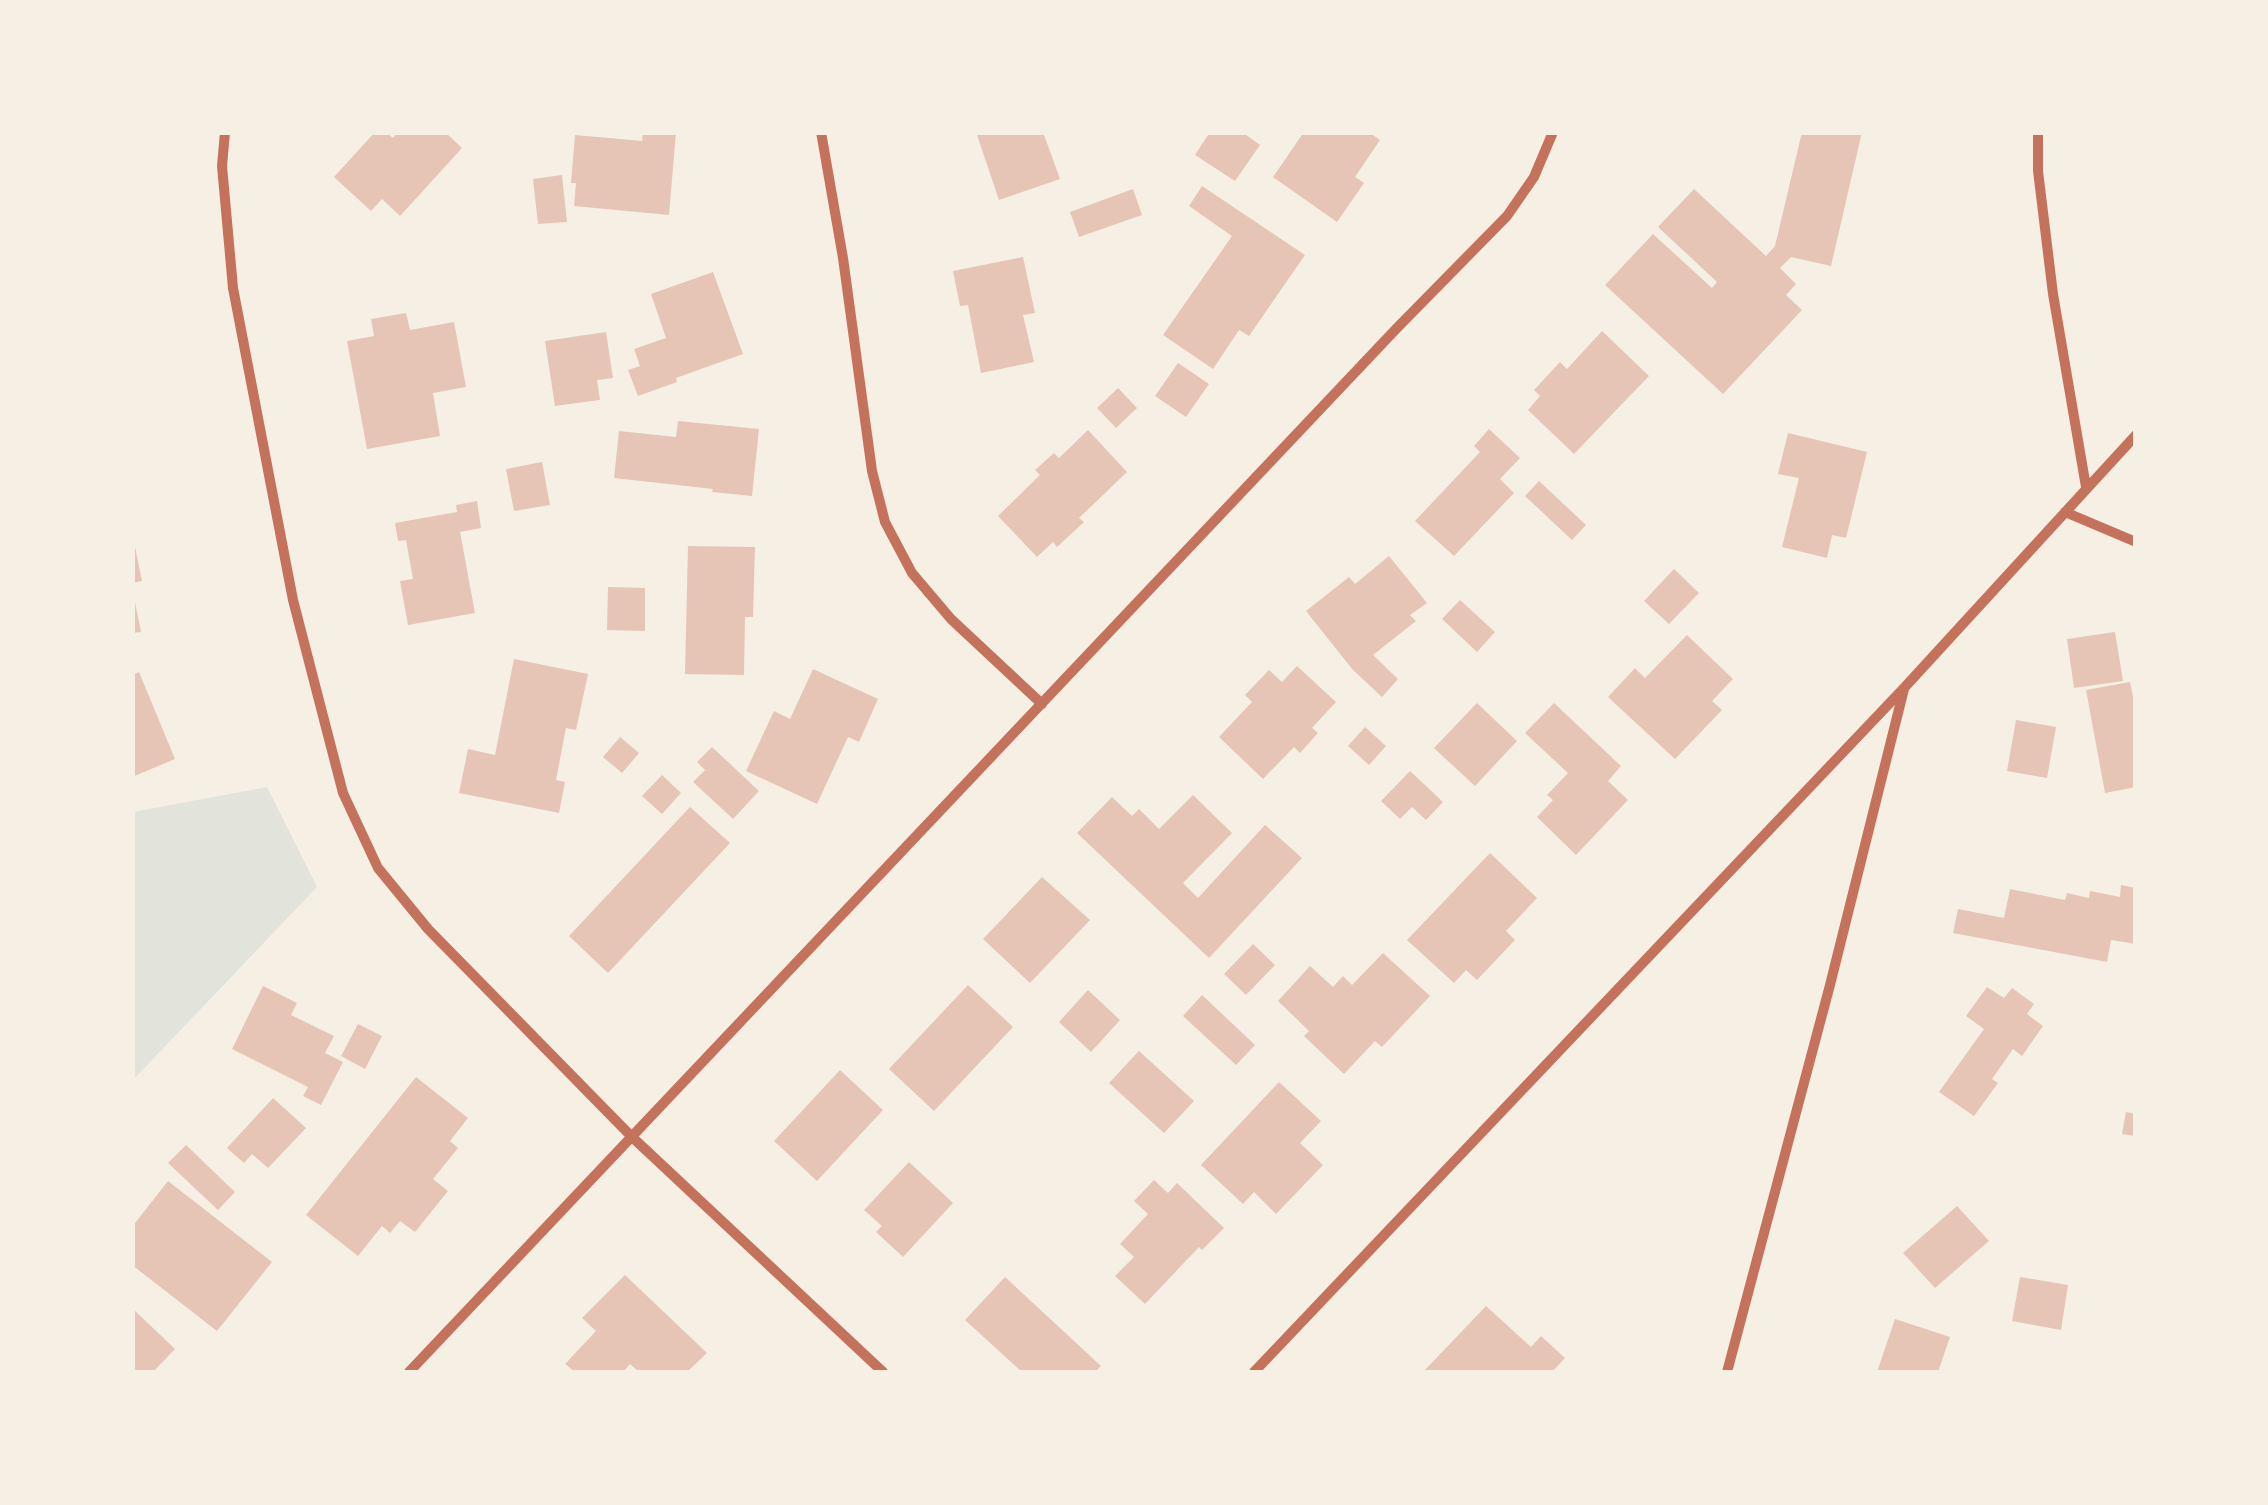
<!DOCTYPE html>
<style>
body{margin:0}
#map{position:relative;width:2268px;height:1505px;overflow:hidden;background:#f6efe4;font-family:"Public Sans",sans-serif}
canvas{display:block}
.frame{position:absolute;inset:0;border:135px solid #f6efe4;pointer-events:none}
</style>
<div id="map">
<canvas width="2268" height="1505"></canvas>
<div class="frame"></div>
</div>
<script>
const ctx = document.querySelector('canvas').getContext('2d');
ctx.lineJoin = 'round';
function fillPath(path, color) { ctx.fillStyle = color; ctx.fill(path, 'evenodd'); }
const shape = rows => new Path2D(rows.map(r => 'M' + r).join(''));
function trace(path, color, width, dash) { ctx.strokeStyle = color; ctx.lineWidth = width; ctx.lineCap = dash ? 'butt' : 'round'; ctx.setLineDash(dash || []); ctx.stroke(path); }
fillPath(shape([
 [267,787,317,887,133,1080,133,812]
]), '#e2e4dc');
fillPath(shape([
 [375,132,386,132,393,138,398,132,445,132,462,148,400,216,382,199,371,211,334,177],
 [643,132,676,132,669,215,574,206,576,183,571,183,575,135,642,141],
 [976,132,1043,132,1060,179,999,200],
 [1210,132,1242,132,1260,145,1235,181,1195,155],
 [1304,132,1369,132,1380,140,1355,177,1364,183,1337,222,1273,177],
 [1802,132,1862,132,1831,266,1791,257,1780,268,1796,284,1786,295,1802,310,1723,394,1605,285,1653,234,1712,288,1717,282,1658,227,1694,189,1766,256,1775,246],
 [562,175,567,222,538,224,533,179],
 [1202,186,1305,255,1249,336,1239,330,1213,369,1163,335,1232,236,1189,206],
 [1133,189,1142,215,1079,237,1070,212],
 [1023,257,1035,313,1023,315,1034,362,981,373,968,305,960,306,953,271],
 [713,272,743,354,676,378,677,382,638,396,628,370,640,366,634,349,666,338,651,294],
 [406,313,410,330,454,322,466,387,433,393,440,436,367,449,347,341,374,336,371,319],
 [1602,331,1649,376,1574,454,1528,410,1540,396,1534,390,1560,362,1567,369],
 [606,332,613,378,597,380,600,400,555,406,545,341],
 [1178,363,1209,384,1186,417,1155,396],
 [1118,388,1137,408,1116,428,1097,408],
 [678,421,759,429,752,496,712,492,713,489,614,478,619,431,676,437],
 [1489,429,1520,458,1500,479,1514,493,1454,556,1415,521,1480,452,1474,446],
 [1088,430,1127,472,1079,518,1084,522,1057,547,1053,542,1037,557,998,516,1040,475,1035,470,1054,453,1059,458],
 [1788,433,1867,452,1846,538,1832,535,1827,558,1782,547,1799,478,1778,474],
 [542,462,550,505,514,511,506,469],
 [1539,481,1586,525,1572,540,1525,496],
 [477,501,481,528,460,532,475,613,408,625,400,581,413,579,406,540,398,541,395,523,457,512,456,505],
 [134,542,142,581,132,583,132,543],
 [688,546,755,547,753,617,745,617,744,675,685,674],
 [1389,556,1427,603,1410,615,1416,621,1373,655,1398,679,1382,697,1353,670,1306,611,1349,577,1355,584],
 [1674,569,1699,593,1669,624,1644,601],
 [608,587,645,588,645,631,607,630],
 [132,597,134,597,141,632,132,633],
 [1460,600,1495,632,1477,652,1442,619],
 [2115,632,2123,681,2074,688,2067,639],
 [1687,635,1733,679,1712,701,1722,710,1675,759,1608,697,1635,668,1645,678],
 [514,659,588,674,576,730,566,728,556,780,565,782,559,813,459,793,468,749,495,755],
 [1297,666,1336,702,1312,728,1318,733,1300,753,1294,747,1263,779,1219,737,1252,702,1245,695,1269,670,1282,682],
 [813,669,878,699,859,742,848,737,817,804,746,771,774,711,790,719],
 [139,672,175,759,132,777,132,675],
 [2130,682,2136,711,2136,787,2105,793,2086,690],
 [1477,703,1517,741,1475,786,1434,748],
 [1554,703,1621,766,1608,781,1628,800,1576,855,1537,817,1553,800,1547,795,1568,773,1525,733],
 [2016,720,2056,727,2047,778,2007,771],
 [1365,727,1386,746,1369,765,1348,746],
 [620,737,639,753,622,773,603,757],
 [712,747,759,791,733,819,693,782,705,770,697,762],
 [1410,771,1443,802,1426,820,1412,807,1400,819,1381,801],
 [662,775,681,793,662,814,642,796],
 [1193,795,1232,833,1183,883,1198,898,1265,825,1302,858,1209,958,1077,833,1112,797,1132,816,1139,809,1159,829],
 [690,807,730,843,608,973,569,936],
 [1490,853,1537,898,1506,931,1515,940,1477,980,1466,970,1454,983,1407,940],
 [1042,877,1090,920,1030,983,983,939],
 [2121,885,2136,888,2136,944,2111,940,2107,962,1953,933,1958,909,2004,918,2010,889,2065,900,2067,893,2089,898,2090,891,2120,897],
 [1253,944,1275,965,1246,995,1224,974],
 [1383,953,1430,996,1382,1047,1375,1041,1344,1074,1304,1036,1309,1031,1278,1001,1310,966,1333,987,1343,976,1352,985],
 [968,985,1013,1027,934,1111,889,1069],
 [263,986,297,1003,291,1015,334,1036,325,1053,343,1062,321,1105,303,1096,308,1087,232,1049],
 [1987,987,2004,998,2012,988,2034,1004,2027,1014,2043,1026,2022,1056,2013,1049,1992,1079,1998,1083,1974,1116,1939,1092,1984,1029,1966,1016],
 [1088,990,1120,1020,1091,1052,1059,1022],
 [1202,995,1255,1045,1236,1065,1183,1016],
 [358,1024,382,1036,365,1069,341,1056],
 [1139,1051,1194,1101,1164,1133,1109,1083],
 [840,1070,883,1110,817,1181,774,1141],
 [416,1077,468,1118,450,1141,458,1148,433,1179,448,1191,415,1232,400,1221,390,1233,382,1226,358,1256,306,1215],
 [1279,1082,1321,1121,1300,1143,1323,1165,1276,1214,1254,1192,1243,1204,1201,1165],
 [273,1098,306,1128,268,1168,252,1154,244,1163,227,1148],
 [2126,1112,2136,1114,2136,1136,2122,1134],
 [186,1145,235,1192,218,1210,168,1163],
 [909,1162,953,1203,903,1257,876,1232,882,1226,864,1210],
 [1154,1180,1168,1193,1177,1183,1224,1228,1202,1250,1199,1247,1145,1304,1115,1276,1134,1257,1120,1244,1148,1214,1134,1201],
 [168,1181,272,1262,217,1331,132,1265,132,1227],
 [1957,1206,1989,1241,1935,1288,1903,1253],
 [625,1275,707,1353,687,1372,639,1372,630,1364,623,1372,575,1372,565,1364,596,1331,582,1318],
 [1005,1277,1101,1366,1095,1372,1022,1372,965,1320],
 [2020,1277,2068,1285,2061,1330,2012,1321],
 [1486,1306,1531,1347,1541,1336,1565,1358,1552,1372,1423,1372],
 [132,1308,175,1349,153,1372,132,1372],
 [1895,1319,1950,1337,1938,1372,1877,1372]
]), '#e6c5b7');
trace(shape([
 [225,132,222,166,233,288,293,600,343,793,378,868,428,929,631,1136,883,1372],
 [821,132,843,258,872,471,885,522,912,573,951,619,1042,704],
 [2038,132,2038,171,2053,294,2086,487],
 [2065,512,2136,542],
 [409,1372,1396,329,1507,216,1534,177,1553,132],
 [1254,1372,1904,688,2136,435],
 [1727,1372,1830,985,1904,689]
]), '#c5725c', 10);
</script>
